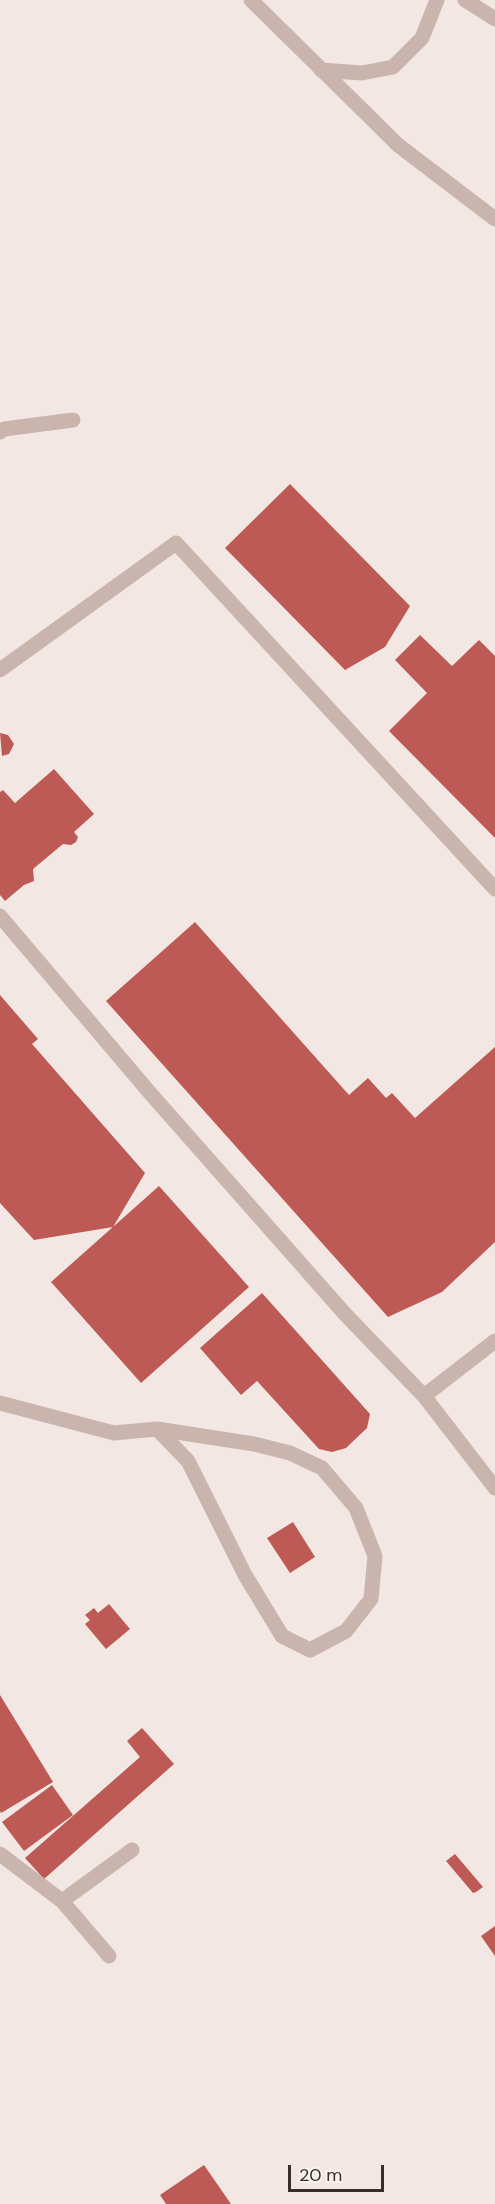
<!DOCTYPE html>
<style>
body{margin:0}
#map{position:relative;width:495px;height:2204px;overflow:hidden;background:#f2e7e2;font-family:"DM Sans",sans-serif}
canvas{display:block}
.scale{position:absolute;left:288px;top:2165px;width:96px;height:27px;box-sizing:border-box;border:3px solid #392d2c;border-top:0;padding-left:8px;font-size:18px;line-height:21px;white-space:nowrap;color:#392d2c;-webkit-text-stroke:4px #f9f2ee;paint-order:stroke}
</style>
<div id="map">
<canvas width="495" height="2204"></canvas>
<div class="scale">20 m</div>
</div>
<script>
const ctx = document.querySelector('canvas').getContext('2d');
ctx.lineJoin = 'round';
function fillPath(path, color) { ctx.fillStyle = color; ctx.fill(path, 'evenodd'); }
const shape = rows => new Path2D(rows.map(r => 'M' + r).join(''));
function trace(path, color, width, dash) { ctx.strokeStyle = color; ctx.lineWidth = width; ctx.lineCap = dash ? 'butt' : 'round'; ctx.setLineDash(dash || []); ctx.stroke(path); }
fillPath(shape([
 [290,484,410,606,385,647,345,670,225,548],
 [420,635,452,666,479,640,495,656,495,838,389,731,427,693,395,660],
 [0,733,8,735,14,744,9,754,2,756],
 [54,769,94,814,74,832,78,837,76,842,71,845,63,844,33,869,34,881,24,885,5,901,0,895,0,792,3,790,15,803],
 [195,922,349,1095,368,1078,386,1098,392,1093,415,1118,495,1047,495,1242,442,1292,388,1317,106,1001],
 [0,995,38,1039,32,1044,145,1173,113,1227,34,1240,0,1203],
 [159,1186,249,1287,141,1383,51,1282],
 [262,1293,370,1414,367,1428,346,1448,332,1452,319,1449,257,1381,241,1395,200,1348],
 [293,1522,315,1557,290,1573,267,1538],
 [109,1604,130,1629,106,1649,85,1624,90,1620,85,1615,94,1608,98,1613],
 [0,1695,53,1782,1,1813,0,1811],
 [142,1728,174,1764,44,1879,25,1858,140,1757,127,1741],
 [52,1785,73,1815,24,1851,2,1822],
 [455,1854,483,1887,476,1892,473,1893,446,1861],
 [495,1926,495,1956,481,1936],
 [204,2165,231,2204,166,2204,160,2195]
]), '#bd5a55');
trace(shape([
 [251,0,398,145,495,219],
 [465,0,495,19],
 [321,70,362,73,393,67,422,38,437,0],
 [0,432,4,429,73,420],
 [0,670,176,543,495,889],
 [0,916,150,1093,345,1314,424,1396,495,1488],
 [424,1396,495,1341],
 [0,1403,114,1433,157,1429,254,1444,290,1453,322,1468,356,1508,375,1556,371,1599,346,1631,310,1650,282,1636,245,1575,188,1461,157,1429],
 [0,1854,62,1901,109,1956],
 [62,1901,132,1850]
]), '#cab5ae', 15);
</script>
